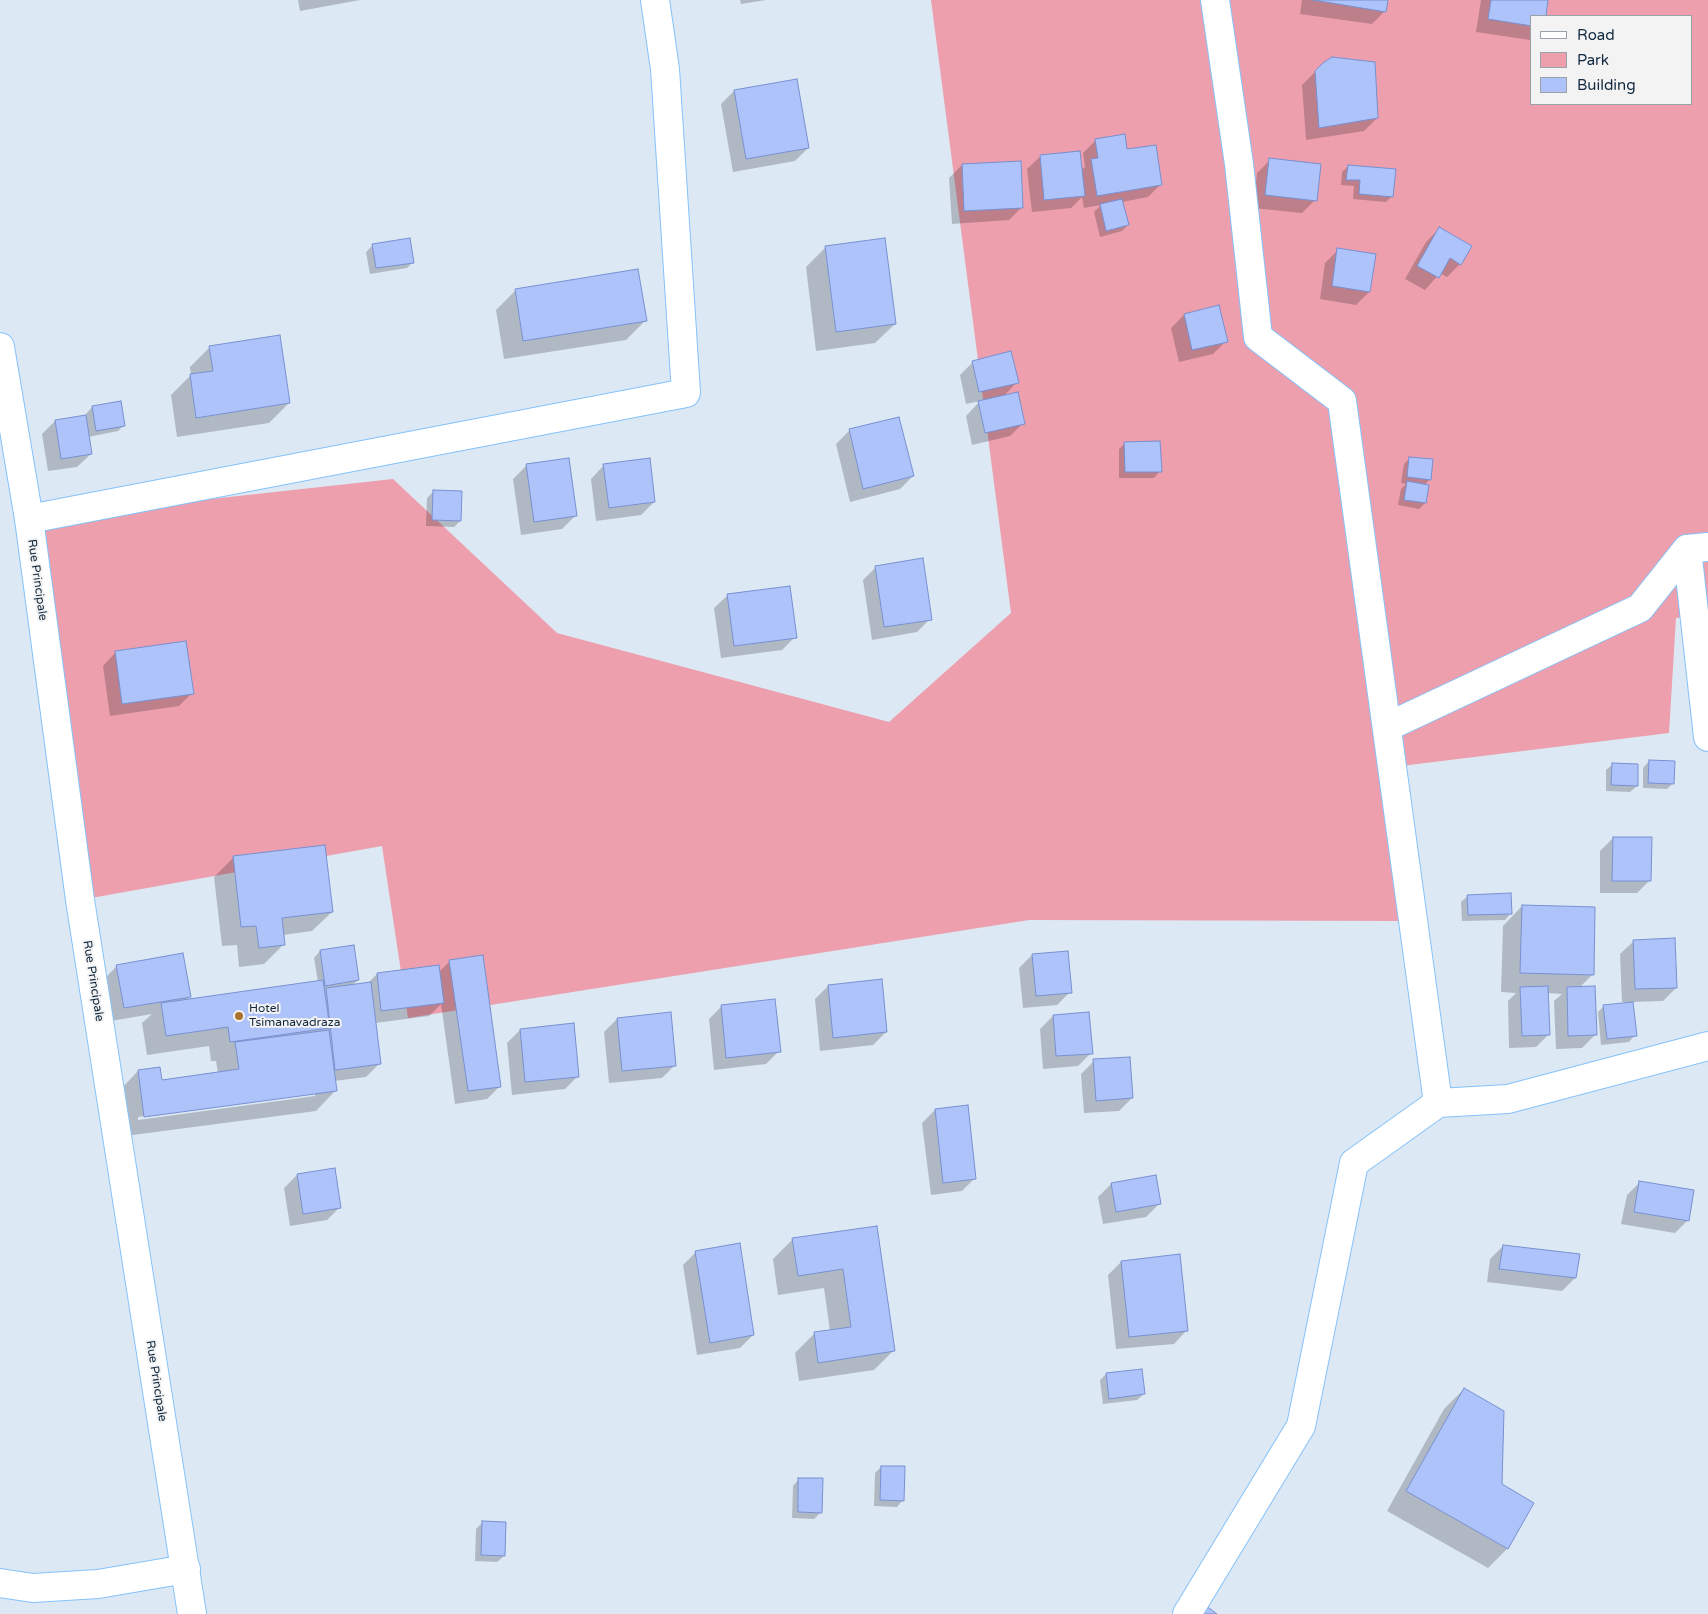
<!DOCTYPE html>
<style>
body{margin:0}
#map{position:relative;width:1708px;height:1614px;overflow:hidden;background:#dce8f4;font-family:"Varela Round",sans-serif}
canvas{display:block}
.legend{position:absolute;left:1530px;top:15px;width:162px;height:90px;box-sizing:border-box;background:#f3f3f3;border:1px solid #99a2ab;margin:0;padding:6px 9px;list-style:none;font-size:15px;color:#11293f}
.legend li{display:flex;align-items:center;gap:10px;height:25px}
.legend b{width:25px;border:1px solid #99a2ab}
</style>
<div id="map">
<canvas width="1708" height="1614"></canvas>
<ul class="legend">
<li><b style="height:6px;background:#fff"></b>Road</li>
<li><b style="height:14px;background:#ed9fad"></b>Park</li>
<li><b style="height:14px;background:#adc3fa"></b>Building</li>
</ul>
</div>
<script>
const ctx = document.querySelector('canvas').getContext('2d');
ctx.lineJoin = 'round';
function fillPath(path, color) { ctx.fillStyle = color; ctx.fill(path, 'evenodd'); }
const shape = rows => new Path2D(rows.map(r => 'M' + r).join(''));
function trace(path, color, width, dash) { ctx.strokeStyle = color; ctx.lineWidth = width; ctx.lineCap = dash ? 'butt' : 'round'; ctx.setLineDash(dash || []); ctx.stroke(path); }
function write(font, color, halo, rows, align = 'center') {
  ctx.font = font + ' "Varela Round",sans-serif'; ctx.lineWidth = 4; ctx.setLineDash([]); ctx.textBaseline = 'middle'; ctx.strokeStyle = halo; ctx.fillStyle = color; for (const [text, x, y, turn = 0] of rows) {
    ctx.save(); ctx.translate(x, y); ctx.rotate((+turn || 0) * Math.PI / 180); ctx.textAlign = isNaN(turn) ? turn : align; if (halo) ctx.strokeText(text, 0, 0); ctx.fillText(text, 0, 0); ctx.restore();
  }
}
fillPath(shape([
 [931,0,1708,0,1708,615,1676,618,1669,733,1393,767,1414,921,1029,920,408,1018,382,846,80,900,29,519,393,479,557,633,889,722,1011,613],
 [1532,16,1692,16,1692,104,1532,104]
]), '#ed9fad');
fillPath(shape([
 [298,0,360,0,300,11],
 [740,0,766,0,741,4],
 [1302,0,1387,0,1385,11,1372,24,1300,14],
 [1481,0,1547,0,1544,16,1532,16,1532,38,1530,40,1476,32],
 [1323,64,1377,118,1364,131,1306,140,1302,85],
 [734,91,808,148,795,161,733,172,721,104],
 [1096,140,1126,151,1161,184,1148,197,1122,202,1128,225,1122,231,1100,237,1094,212,1101,205,1084,208,1082,197,1071,208,1032,212,1027,169,1041,156,1081,170,1085,167,1083,153],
 [1270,160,1315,200,1302,213,1253,208,1257,173],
 [962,165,1022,207,1009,220,952,224,949,178],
 [1348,166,1392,196,1386,202,1353,199,1354,186,1341,185,1342,172],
 [1439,229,1460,264,1447,277,1440,273,1425,290,1405,279,1426,242],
 [373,245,413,262,407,268,370,274,366,252],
 [826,247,895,324,875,343,816,351,806,267],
 [1338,250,1369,292,1356,305,1320,299,1325,263],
 [516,290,645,321,626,340,504,359,496,310],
 [1184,315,1226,341,1213,354,1179,362,1171,328],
 [210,347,289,403,269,423,177,437,171,395,191,375,190,367],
 [973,362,1017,382,1003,397,1023,423,1010,436,972,445,966,416,980,401,966,404,960,375],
 [92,407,124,425,118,431,88,437,91,454,77,467,48,471,42,434,55,421,87,416,86,414],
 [898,418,913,476,900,489,850,502,836,444,849,431],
 [1125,443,1160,471,1154,478,1119,478,1119,449],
 [1410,458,1430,479,1424,485,1425,503,1419,509,1398,505,1401,489,1406,484,1401,483,1404,464],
 [568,460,575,516,562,529,521,535,513,479,526,466],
 [604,465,654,502,641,515,596,521,591,479],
 [433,492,460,521,454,527,426,526,427,498],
 [876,567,930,619,917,632,872,640,863,580],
 [728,595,795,637,782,650,721,658,714,608],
 [116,652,192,693,179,706,110,716,103,666],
 [1649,761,1673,783,1667,789,1643,788,1643,768],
 [1613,764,1637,786,1630,792,1606,791,1606,770],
 [1613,838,1650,880,1637,893,1600,893,1600,851],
 [234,857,332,912,312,931,283,935,284,944,264,964,239,967,237,945,222,946,214,877],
 [1468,896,1511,913,1505,920,1462,921,1461,902],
 [1522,906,1593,974,1579,988,1595,1035,1582,1048,1556,1049,1554,1001,1562,994,1547,993,1549,1034,1536,1047,1509,1048,1508,1001,1516,993,1501,992,1503,926],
 [1634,941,1676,988,1663,1001,1632,1002,1635,1035,1629,1042,1601,1045,1598,1012,1604,1006,1630,1004,1630,1002,1622,1002,1620,954],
 [320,951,358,980,352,986,367,984,377,974,439,972,450,961,500,1086,487,1099,455,1104,441,1004,429,1016,375,1023,379,1064,366,1077,334,1081,335,1091,316,1111,125,1136,119,1091,138,1071,160,1081,218,1073,216,1061,211,1061,209,1046,147,1055,142,1023,152,1014,111,1021,104,979,117,966,190,996,186,1001,318,982,314,958],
 [315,1093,315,1096,138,1120,138,1117],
 [1032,955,1070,992,1057,1005,1023,1008,1019,968],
 [881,980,886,1032,873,1045,820,1051,815,999,828,986],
 [722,1006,779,1051,766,1064,714,1070,709,1019],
 [1053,1016,1091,1053,1078,1066,1043,1069,1040,1029],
 [617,1019,675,1065,662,1078,609,1083,604,1032],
 [520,1030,578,1076,565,1089,512,1095,507,1043],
 [1094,1061,1132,1098,1119,1111,1084,1113,1081,1074],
 [935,1110,975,1178,962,1191,931,1195,922,1123],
 [297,1175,340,1207,327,1220,290,1226,284,1188],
 [1640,1182,1688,1220,1675,1233,1621,1224,1627,1195],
 [1111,1184,1159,1204,1146,1217,1103,1224,1098,1197],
 [876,1227,893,1351,874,1370,799,1381,795,1353,814,1334,830,1331,824,1288,778,1295,773,1259,793,1239],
 [1503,1246,1575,1278,1562,1291,1487,1282,1490,1259],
 [696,1252,753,1335,740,1348,697,1355,683,1265],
 [1121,1262,1187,1330,1174,1344,1116,1349,1108,1275],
 [1106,1374,1144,1394,1137,1400,1103,1404,1100,1380],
 [1464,1389,1501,1485,1533,1503,1507,1549,1488,1568,1387,1511,1444,1409],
 [881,1467,903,1500,897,1507,874,1506,875,1473],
 [799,1479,821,1512,814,1519,792,1518,793,1486],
 [482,1523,504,1556,497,1562,475,1561,476,1529]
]), '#0003');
const building = shape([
 [1313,0,1388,0,1386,12,1313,0],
 [1491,0,1548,0,1546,16,1532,16,1532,26,1488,19,1491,0],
 [1332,57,1375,62,1378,118,1319,128,1315,71,1323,63,1332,57],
 [797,79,809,148,746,159,734,90,797,79],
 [1125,134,1127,149,1156,145,1162,185,1097,196,1091,159,1098,158,1095,139,1125,134],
 [1080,151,1085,196,1044,200,1040,155,1080,151],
 [1269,158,1321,164,1317,201,1265,195,1269,158],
 [1021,161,1023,208,964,211,962,164,1021,161],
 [1348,165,1396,169,1393,197,1359,194,1360,180,1346,180,1348,165],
 [1122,199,1129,225,1106,231,1100,204,1122,199],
 [1439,227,1472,246,1461,265,1450,258,1439,278,1417,266,1439,227],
 [410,238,414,263,376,268,372,244,410,238],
 [885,238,896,324,836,332,825,246,885,238],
 [1337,248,1376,254,1370,292,1332,286,1337,248],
 [638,269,647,321,523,341,515,289,638,269],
 [1219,305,1228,342,1192,350,1184,314,1219,305],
 [280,335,290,403,196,418,190,374,213,371,209,346,280,335],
 [1011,351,1019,383,979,392,972,361,1011,351],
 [1018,392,1025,424,985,433,978,401,1018,392],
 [121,401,125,426,96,431,92,406,121,401],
 [86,415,92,454,61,459,55,420,86,415],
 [899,417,914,476,863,489,849,429,899,417],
 [1160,441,1162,472,1125,472,1124,442,1160,441],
 [1409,457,1433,459,1431,480,1407,477,1409,457],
 [569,458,577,516,534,522,526,464,569,458],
 [650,458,655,502,609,508,603,464,650,458],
 [1407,481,1429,485,1426,503,1404,500,1407,481],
 [433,490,462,491,461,521,432,520,433,490],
 [923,558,932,620,884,627,875,566,923,558],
 [790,586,797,638,734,646,727,594,790,586],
 [186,641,194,694,122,704,115,651,186,641],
 [1649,760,1675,761,1674,784,1648,783,1649,760],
 [1612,763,1638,764,1638,786,1611,785,1612,763],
 [1613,837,1652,837,1651,881,1612,881,1613,837],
 [325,845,333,912,282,918,285,945,259,948,256,926,241,927,233,856,325,845],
 [1511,893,1512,914,1468,915,1467,895,1511,893],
 [1522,905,1595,907,1594,975,1520,973,1522,905],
 [1675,938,1677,988,1635,989,1633,940,1675,938],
 [354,945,359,980,325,986,320,950,354,945],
 [1068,951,1072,993,1036,996,1032,954,1068,951],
 [183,953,191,997,124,1008,116,965,183,953],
 [483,955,501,1087,468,1091,449,960,483,955],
 [439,965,444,1003,381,1011,377,973,439,965],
 [882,979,887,1032,833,1038,828,985,882,979],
 [323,980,330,1028,230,1042,228,1027,166,1036,161,1003,323,980],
 [371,982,381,1064,335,1070,326,988,371,982],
 [1548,986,1550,1035,1522,1036,1520,987,1548,986],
 [1595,986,1597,1035,1568,1036,1567,987,1595,986],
 [775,999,781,1052,726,1058,721,1005,775,999],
 [1633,1002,1637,1036,1607,1039,1603,1005,1633,1002],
 [671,1012,676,1066,622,1071,617,1018,671,1012],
 [1089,1012,1093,1054,1056,1056,1053,1015,1089,1012],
 [574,1023,579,1077,525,1082,520,1029,574,1023],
 [329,1030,337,1091,144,1117,138,1070,160,1067,162,1080,239,1069,235,1042,329,1030],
 [1130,1057,1133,1098,1096,1101,1093,1059,1130,1057],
 [968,1105,976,1179,943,1183,935,1109,968,1105],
 [335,1168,341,1208,303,1214,297,1174,335,1168],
 [1156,1175,1161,1204,1116,1212,1111,1183,1156,1175],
 [1639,1181,1694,1190,1689,1221,1634,1212,1639,1181],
 [877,1226,895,1351,818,1363,814,1332,851,1327,843,1269,798,1276,792,1238,877,1226],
 [740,1243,754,1335,710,1343,695,1251,740,1243],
 [1503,1245,1580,1254,1576,1278,1499,1269,1503,1245],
 [1180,1254,1188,1331,1129,1337,1121,1261,1180,1254],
 [1142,1369,1145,1394,1109,1399,1106,1373,1142,1369],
 [1464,1388,1504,1411,1502,1484,1534,1503,1508,1549,1406,1491,1464,1388],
 [881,1466,905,1466,904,1501,880,1500,881,1466],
 [798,1478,823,1478,822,1513,798,1512,798,1478],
 [482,1521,506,1522,505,1556,481,1555,482,1521],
 [1205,1605,1217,1614,1198,1614,1205,1605]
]);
fillPath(building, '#adc3fa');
trace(building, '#7790d1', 1);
const street = shape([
 [29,519,686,393,665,69,655,0],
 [1687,549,1708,737],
 [1387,727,1640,608,1687,549,1708,547],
 [1438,1103,1508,1099,1708,1046],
 [0,1583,33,1588,98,1584,186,1569],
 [1187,1614,1301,1426,1354,1163,1438,1103,1342,401,1258,337,1239,164,1215,0]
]);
const secondary = shape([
 [0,347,29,519,80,900,192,1614]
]);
trace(street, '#85c2fa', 30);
trace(secondary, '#85c2fa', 30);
trace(street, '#fff', 28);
trace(secondary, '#fff', 28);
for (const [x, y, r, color] of [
 [239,1016,5,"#aa7230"]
]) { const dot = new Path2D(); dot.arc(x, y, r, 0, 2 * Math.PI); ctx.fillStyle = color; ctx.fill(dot); trace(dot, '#f3f3f3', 2); }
write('12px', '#11293f', '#f3f3f3', [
 ["Rue Principale",37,580,82],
 ["Rue Principale",93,981,81],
 ["Rue Principale",156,1381,81]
]);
write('12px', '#11293f', '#f3f3f3', [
 ["Hotel",249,1009],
 ["Tsimanavadraza",249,1023]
], 'left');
</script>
